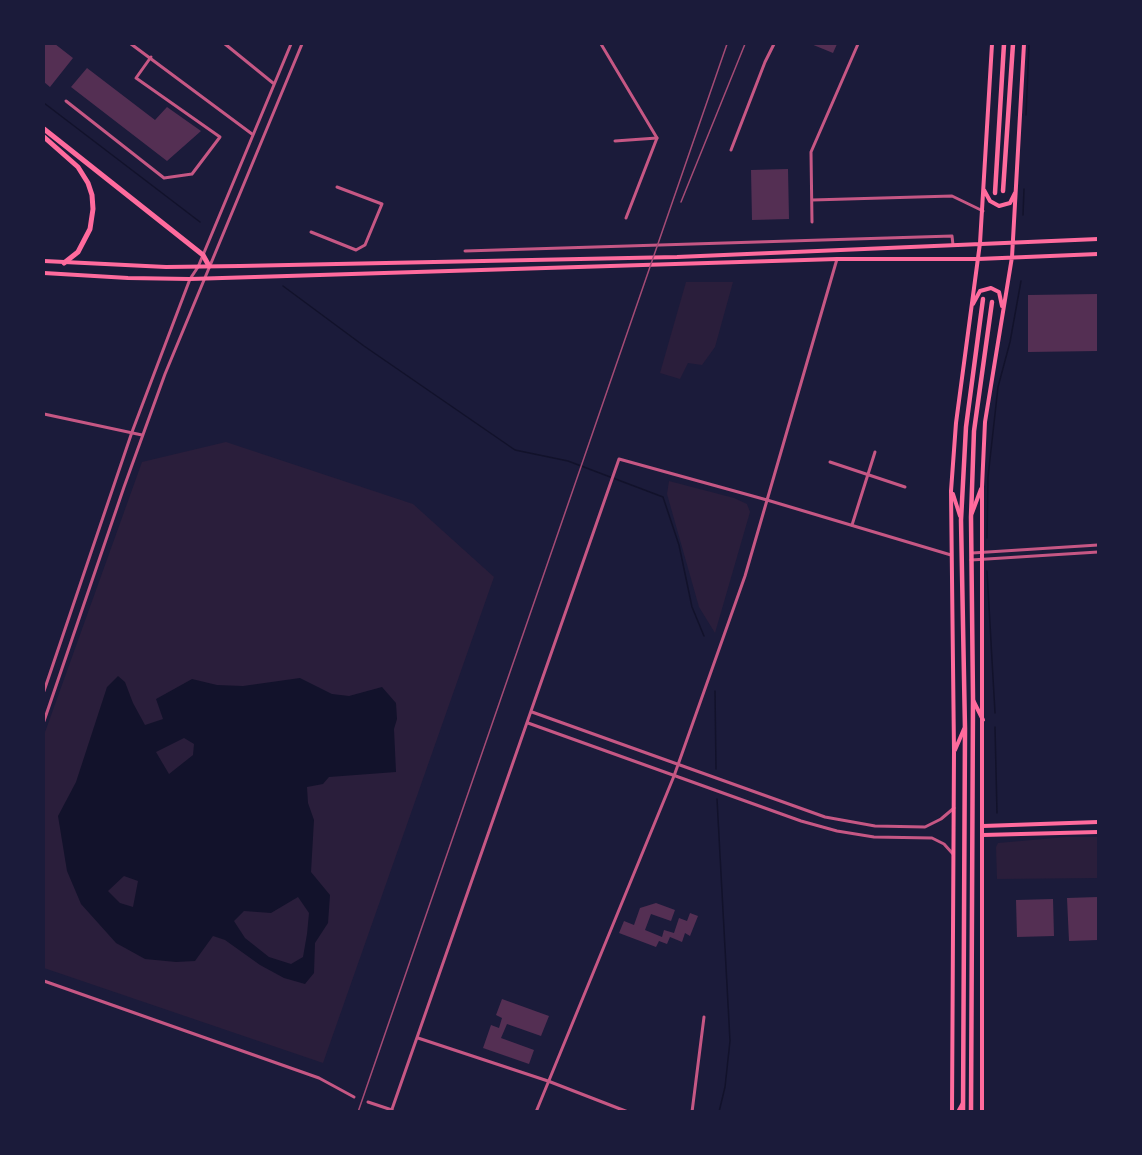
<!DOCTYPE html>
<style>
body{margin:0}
#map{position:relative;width:1142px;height:1155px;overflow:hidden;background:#1b1b3a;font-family:"Nunito Sans",sans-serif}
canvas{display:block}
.frame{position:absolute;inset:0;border:45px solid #1b1b3a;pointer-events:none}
</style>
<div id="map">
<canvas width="1142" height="1155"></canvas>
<div class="frame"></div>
</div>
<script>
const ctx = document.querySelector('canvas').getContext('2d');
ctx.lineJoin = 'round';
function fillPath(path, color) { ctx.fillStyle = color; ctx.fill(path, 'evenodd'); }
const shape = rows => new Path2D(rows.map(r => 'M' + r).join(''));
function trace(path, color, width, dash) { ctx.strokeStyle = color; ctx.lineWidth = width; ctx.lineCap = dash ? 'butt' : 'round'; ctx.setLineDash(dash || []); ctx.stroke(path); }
fillPath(shape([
 [686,282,733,282,715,347,702,365,688,363,680,379,660,373],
 [226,442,413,504,494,577,323,1063,44,968,44,735,142,462],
 [669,481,734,498,747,504,750,512,715,633,699,607,667,494],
 [1066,837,1098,837,1098,878,997,879,996,847,998,843]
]), '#2a1e3b');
fillPath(shape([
 [118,676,125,682,133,703,145,725,163,719,156,699,192,679,217,685,243,686,300,678,332,694,349,696,382,687,396,703,397,719,394,729,396,772,329,777,323,784,307,787,308,803,314,820,311,872,330,895,328,923,315,943,314,973,305,984,284,978,260,965,225,940,213,936,195,961,176,962,145,959,116,943,81,904,67,871,58,816,76,782,107,687],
 [184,738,194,744,193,755,169,774,156,752],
 [124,876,138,881,133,907,120,903,108,891],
 [298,897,309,913,307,934,303,957,291,964,269,957,245,938,234,921,244,911,271,913]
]), '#12122b');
trace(shape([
 [44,103,200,222],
 [1026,115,1029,44],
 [1023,215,1024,189],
 [283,286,364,346,515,450,568,461,663,497,679,545,692,607,704,636],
 [987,538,988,477,998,387,1010,342,1021,281],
 [987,571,995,713],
 [715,691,716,769],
 [995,727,997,813],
 [717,799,730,1041,725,1087,719,1112]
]), '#12122b', 1.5);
fillPath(shape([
 [44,44,55,44,73,58,50,87,44,82],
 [811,44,837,44,833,53],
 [87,68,155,120,167,107,201,131,167,161,71,87],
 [788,169,789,219,752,220,751,170],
 [1098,294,1098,351,1028,352,1028,295],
 [1098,897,1098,940,1069,941,1067,898],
 [1053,899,1054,936,1017,937,1016,900],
 [656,903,675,910,671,921,651,914,645,930,662,937,664,930,674,933,679,918,687,921,690,913,698,916,690,936,685,933,682,942,670,937,667,944,659,941,656,947,619,933,624,921,634,925,640,908],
 [502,999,549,1016,541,1036,507,1024,501,1038,534,1050,529,1064,483,1048,491,1025,499,1028,502,1018,496,1015]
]), '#542f53');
trace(shape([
 [131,44,252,134],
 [225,44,273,83],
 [66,101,164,178,192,174,220,137,136,78,151,57],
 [615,141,657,138],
 [731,150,765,62,774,44],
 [812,200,952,196,983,211],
 [812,222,811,152,858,44],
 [311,232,356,250,365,245,382,204,337,187],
 [465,251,952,236,953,245],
 [44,414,142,435],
 [830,462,905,487],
 [852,525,875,452],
 [972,553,1098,545],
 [971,560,1098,552],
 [44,981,319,1078,354,1097],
 [418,1038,548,1081,628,1112],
 [368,1102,392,1110],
 [692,1112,704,1017]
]), '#c65784', 3);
trace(shape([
 [601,44,657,138,626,218],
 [44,691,132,432,190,279,198,267,291,44],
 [532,712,825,817,875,826,925,827,941,819,954,808],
 [44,721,124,487,165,374,302,44],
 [528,723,801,821,837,831,874,837,932,838,944,844,953,854],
 [391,1112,619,459,767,500,951,555],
 [536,1112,674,776,745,576,837,259]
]), '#c65784', 3);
trace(shape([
 [984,190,990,201,999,206,1010,203,1015,193],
 [44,261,166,267,240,266,677,257,1098,239],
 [44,273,128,278,190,279,837,259,978,259,1098,254],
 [973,304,980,291,991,288,999,292,1002,306],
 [953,494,960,516],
 [972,513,981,489],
 [973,700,983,720],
 [955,750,964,729],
 [983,826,1098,822],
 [983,835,1098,832],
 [952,1112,954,751,951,491,956,423,980,243,992,44],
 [958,1112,963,1103],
 [982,1112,982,487,985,422,1012,257,1024,44]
]), '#ff6b9d', 4);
trace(shape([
 [1003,191,1013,44],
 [995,193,1004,44],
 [963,1112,965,729,961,520,966,427,983,299],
 [971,1112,973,699,971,517,974,431,992,302]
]), '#ff6b9d', 4.5);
trace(shape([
 [44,129,203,255,209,266],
 [44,137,78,167,88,183,92,195,93,209,90,229,78,252,64,263]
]), '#ff6b9d', 5);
trace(shape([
 [681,202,745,44],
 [358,1112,727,44]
]), '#a44b75', 1.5);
</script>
